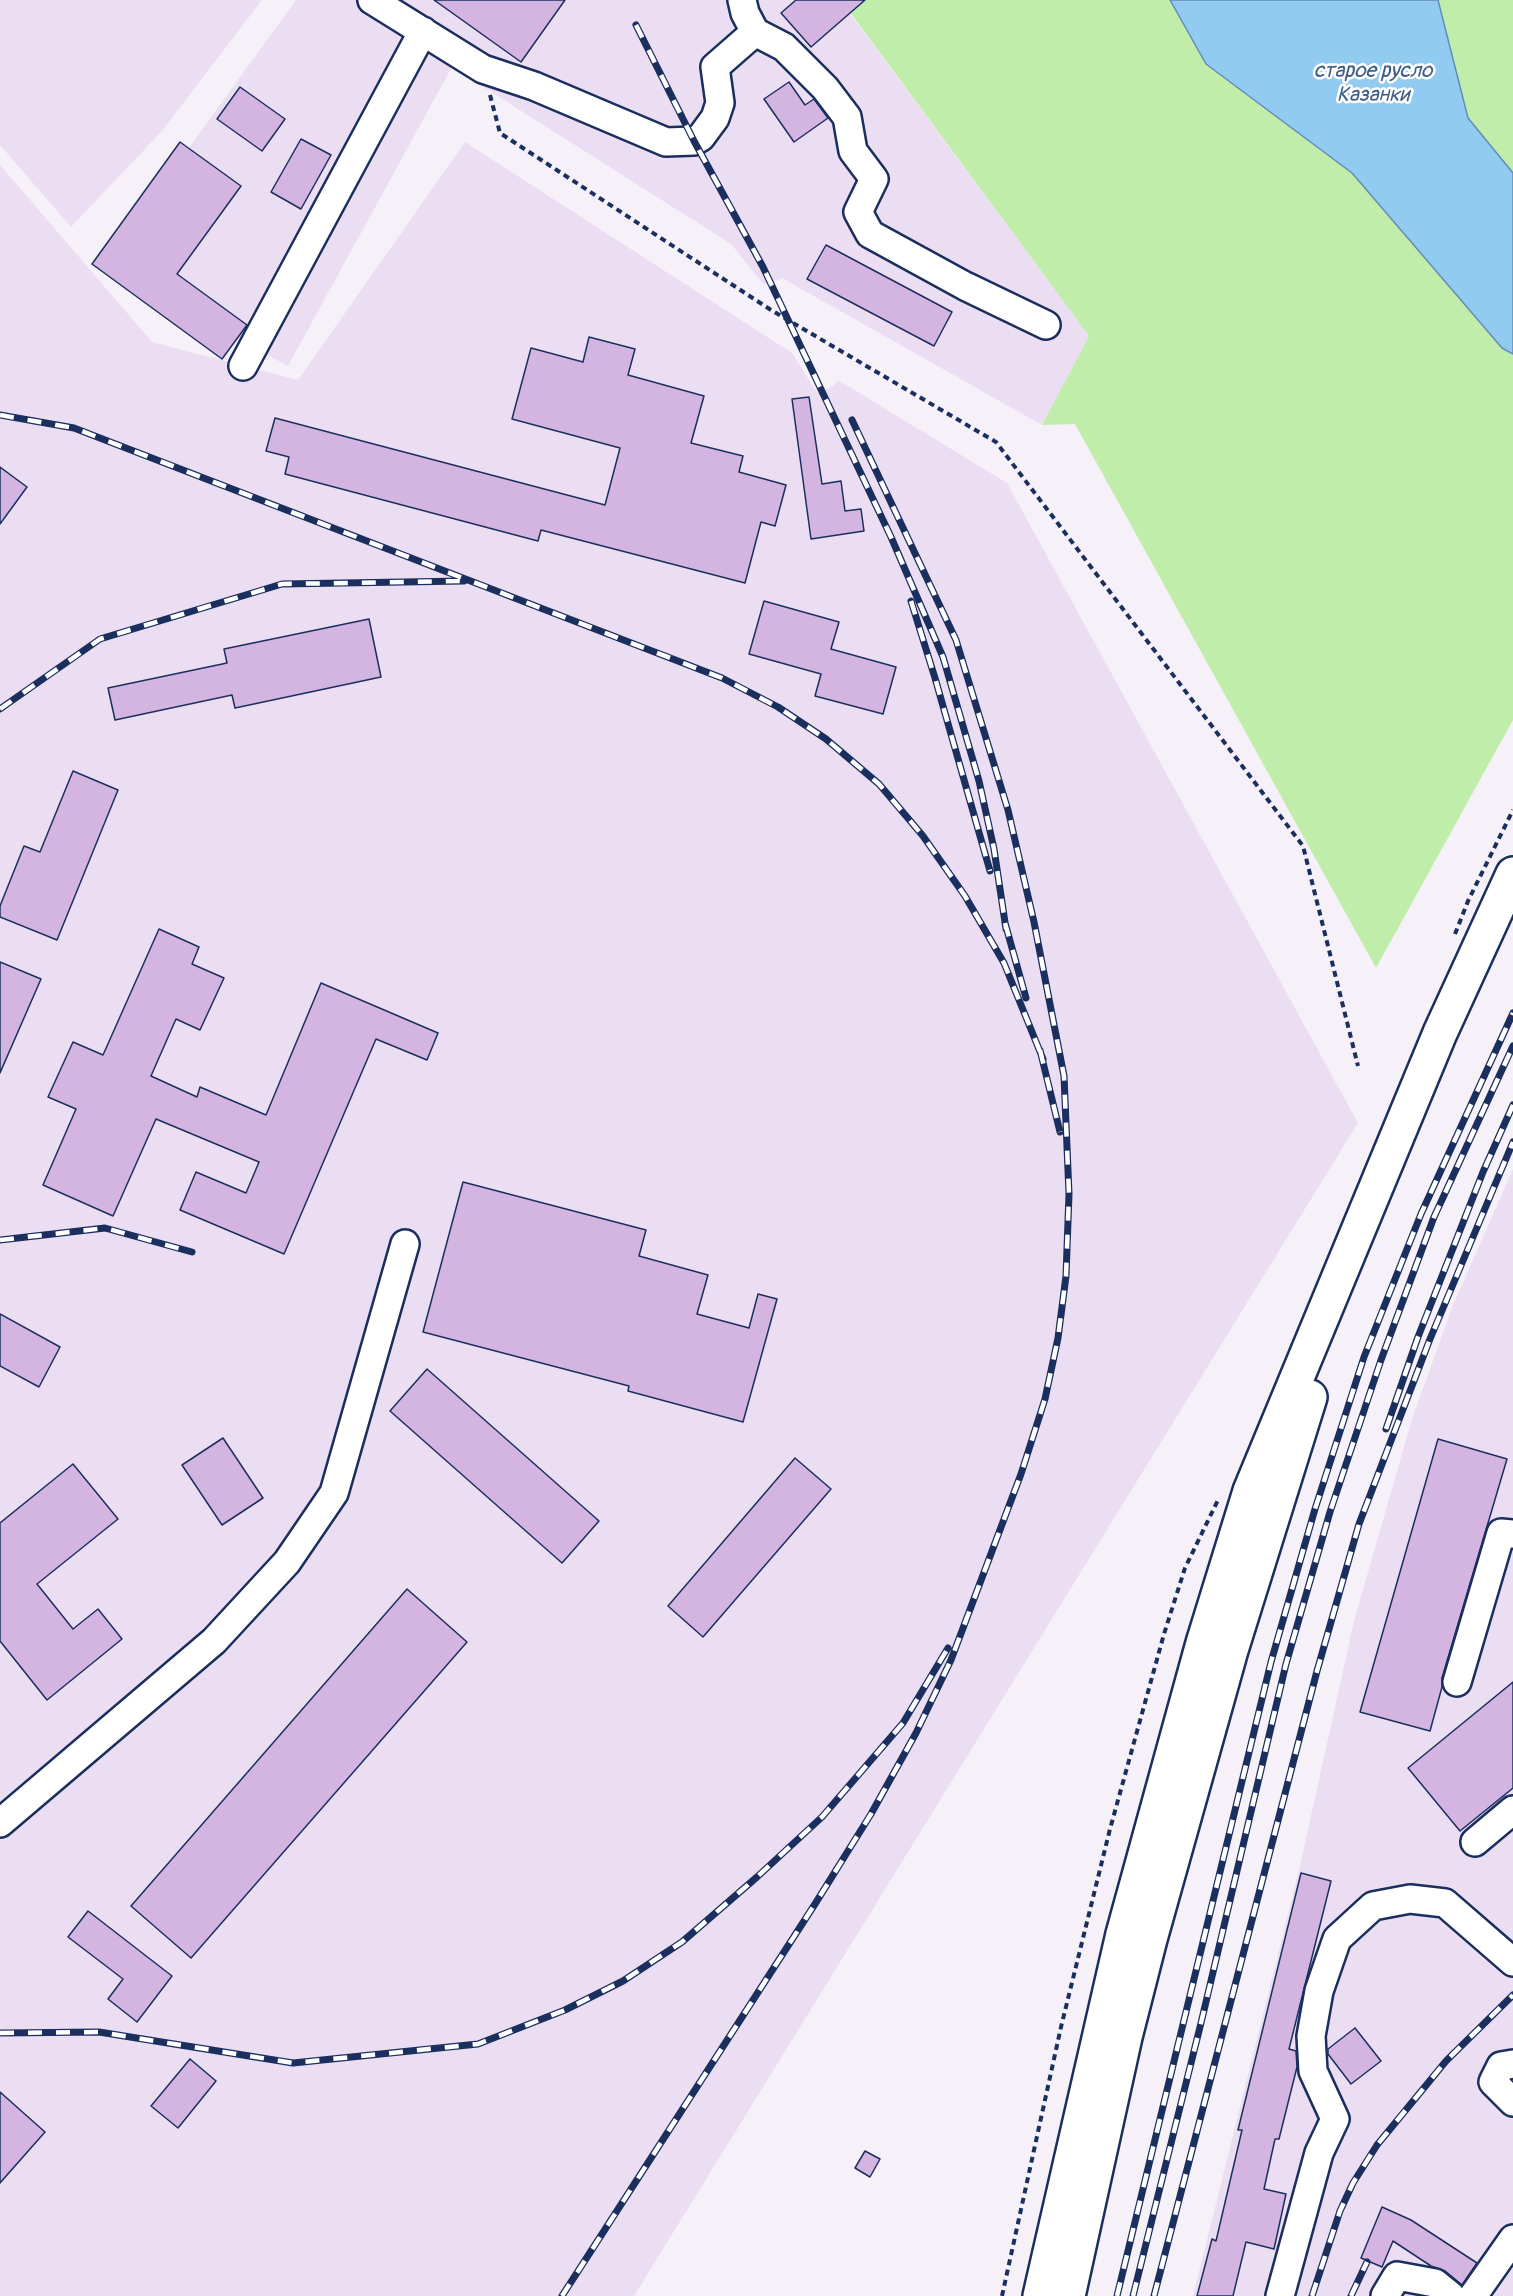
<!DOCTYPE html>
<meta charset="utf-8">
<style>
body{margin:0}
canvas{display:block;background:#f6f0f9}
</style>
<canvas width="1513" height="2296"></canvas>
<script>
const ctx = document.querySelector('canvas').getContext('2d');
ctx.lineJoin = 'round';
function fillPath(path, color) { ctx.fillStyle = color; ctx.fill(path, 'evenodd'); }
const shape = rows => new Path2D(rows.map(r => 'M' + r).join(''));
function trace(path, color, width, dash) { ctx.strokeStyle = color; ctx.lineWidth = width; ctx.lineCap = dash ? 'butt' : 'round'; ctx.setLineDash(dash || []); ctx.stroke(path); }
function write(font, color, halo, rows, align = 'center') {
  ctx.font = font + ' Pangolin,sans-serif'; ctx.lineWidth = 5; ctx.setLineDash([]); ctx.textBaseline = 'middle'; ctx.strokeStyle = halo; ctx.fillStyle = color; for (const [text, x, y, turn = 0] of rows) {
    ctx.save(); ctx.translate(x, y); ctx.rotate((+turn || 0) * Math.PI / 180); ctx.textAlign = isNaN(turn) ? turn : align; if (halo) ctx.strokeText(text, 0, 0); ctx.fillText(text, 0, 0); ctx.restore();
  }
}
fillPath(shape([
 [0,0,262,0,162,131,71,227,0,145],
 [296,0,840,0,1089,336,1042,425,782,278,764,285,731,244,452,67,288,366,103,266],
 [465,142,792,353,817,393,834,386,838,380,1007,483,1358,1123,634,2296,0,2296,0,165,152,342,298,380],
 [1513,1169,1513,2296,1193,2296,1299,1870,1354,1621,1412,1419,1453,1305]
]), '#ecdef2');
fillPath(shape([
 [841,0,1170,0,1206,64,1352,173,1502,348,1513,355,1513,720,1376,968,1075,424,1042,425,1089,336],
 [1438,0,1513,0,1513,173,1468,118]
]), '#c1edaa');
const water = shape([
 [1170,0,1438,0,1468,118,1513,173,1513,354,1502,348,1352,173,1206,64,1170,0]
]);
fillPath(water, '#91cbf1');
trace(water, '#628db6', 1.5);
const building = shape([
 [434,0,565,0,521,62,434,0],
 [796,0,865,0,811,47,781,13,796,0],
 [789,82,805,105,814,99,828,118,794,142,764,99,789,82],
 [240,87,285,119,262,151,217,119,240,87],
 [301,139,331,155,301,209,271,192,301,139],
 [180,142,241,186,177,274,247,325,222,359,92,264,180,142],
 [826,245,952,312,934,346,807,279,826,245],
 [589,337,635,349,628,375,704,396,691,443,743,456,739,472,786,485,775,526,761,522,745,583,541,530,538,541,285,474,289,457,266,451,275,418,605,505,620,448,512,419,531,348,583,362,589,337],
 [809,397,822,484,841,481,845,511,861,509,864,531,811,539,792,399,809,397],
 [0,467,27,487,0,524,0,467],
 [764,601,839,622,831,649,896,667,883,714,815,696,821,674,749,654,764,601],
 [369,619,381,677,235,708,232,695,115,720,108,688,227,663,224,649,369,619],
 [73,771,118,790,57,940,0,917,0,906,24,846,40,852,73,771],
 [159,929,199,947,192,964,224,978,200,1030,176,1019,151,1076,197,1097,200,1087,266,1115,321,983,438,1033,427,1060,376,1039,284,1254,180,1210,196,1172,246,1193,259,1162,156,1119,113,1216,43,1185,76,1109,48,1097,73,1042,103,1055,159,929],
 [0,962,41,979,0,1073,0,962],
 [463,1182,646,1230,639,1256,708,1275,697,1314,749,1328,758,1294,777,1299,743,1422,628,1391,629,1386,423,1332,463,1182],
 [0,1314,60,1347,39,1387,0,1366,0,1314],
 [427,1369,599,1521,562,1563,390,1411,427,1369],
 [223,1438,263,1498,222,1525,182,1465,223,1438],
 [1438,1439,1507,1459,1442,1678,1442,1687,1430,1731,1360,1712,1438,1439],
 [795,1458,831,1489,703,1637,668,1606,795,1458],
 [73,1464,118,1519,37,1584,73,1629,98,1609,122,1639,47,1700,0,1641,0,1523,73,1464],
 [407,1589,467,1642,191,1958,131,1906,407,1589],
 [1513,1682,1513,1788,1460,1831,1408,1768,1513,1682],
 [1301,1873,1331,1881,1289,2049,1296,2051,1297,2067,1279,2139,1275,2139,1264,2189,1286,2194,1274,2249,1246,2242,1233,2296,1197,2296,1212,2239,1216,2241,1242,2130,1238,2130,1301,1873],
 [88,1911,172,1976,137,2022,108,1999,123,1979,68,1937,88,1911],
 [1355,2028,1381,2061,1351,2084,1328,2054,1328,2049,1355,2028],
 [190,2059,216,2081,178,2128,151,2106,190,2059],
 [0,2092,45,2132,0,2183,0,2092],
 [865,2151,880,2159,870,2177,855,2168,865,2151],
 [1382,2207,1411,2220,1477,2263,1462,2285,1445,2271,1431,2266,1393,2241,1382,2267,1361,2258,1382,2207]
]);
fillPath(building, '#d4b5e2');
trace(building, '#1b2f5e', 1.5);
const minor = shape([
 [372,0,483,69,534,86,666,142,694,141,701,137,715,118,720,103,715,67,755,32,784,47,825,88,847,117,853,151,874,179,858,212,870,234,965,286,1046,325],
 [742,0,745,13,755,32],
 [243,366,423,31],
 [1457,1682,1501,1533,1513,1534],
 [0,1823,214,1641,287,1562,334,1493,405,1244],
 [1475,1842,1513,1810],
 [1513,2064,1501,2066,1493,2082,1513,2102],
 [1280,2296,1319,2153,1335,2119,1313,2071,1311,2036,1319,1991,1337,1939,1373,1906,1410,1899,1445,1903,1513,1962],
 [1385,2296,1397,2276,1435,2283,1451,2296],
 [1473,2296,1513,2239]
]);
const major = shape([
 [1040,2296,1123,1934,1203,1643,1250,1491,1440,1033,1513,874],
 [1068,2296,1125,2037,1150,1939,1231,1650,1310,1397]
]);
trace(minor, '#1b2f5e', 32);
trace(major, '#1b2f5e', 38);
trace(shape([
 [490,95,500,133,771,310,996,442,1303,846,1358,1066],
 [1455,934,1468,901,1513,810],
 [1002,2296,1061,2027,1110,1829,1164,1634,1185,1568,1218,1500]
]), '#1b2f5e', 4, [6, 4.5]);
trace(minor, '#fff', 27);
trace(major, '#fff', 33);
const rail = shape([
 [636,25,694,141,763,267,891,537,943,657,979,781,994,849,1006,929],
 [0,415,74,428,722,678,778,707,826,739,879,784,923,836,965,896,1004,963,1043,1059],
 [911,601,935,678,990,871],
 [0,709,100,639,282,584,464,581],
 [1005,923,1026,998],
 [1040,1050,1060,1132],
 [0,1240,105,1228,192,1252],
 [1386,1429,1418,1337,1483,1172,1513,1105],
 [0,2033,99,2032,293,2063,478,2044,565,2010,623,1981,682,1942,757,1877,822,1817,903,1723,948,1648],
 [562,2296,815,1904,871,1814,916,1733,951,1660,1021,1474,1045,1399,1058,1338,1066,1276,1069,1194,1064,1076,1034,922,1008,810,956,640,852,420],
 [1117,2296,1271,1662,1315,1509,1364,1357,1421,1214,1513,1013],
 [1133,2296,1201,2023,1286,1664,1330,1512,1381,1360,1434,1217,1513,1046],
 [1154,2296,1317,1671,1359,1524,1430,1339,1513,1142],
 [1312,2296,1340,2211,1353,2183,1377,2145,1446,2061,1513,1995],
 [1351,2296,1367,2262]
]);
trace(rail, '#1b2f5e', 7);
trace(rail, '#fff', 4.5, [14]);
write('italic 21px', '#3e5e8a', '#fff', [
 ["старое русло",1373,72],
 ["Казанки",1373,96]
]);
</script>
